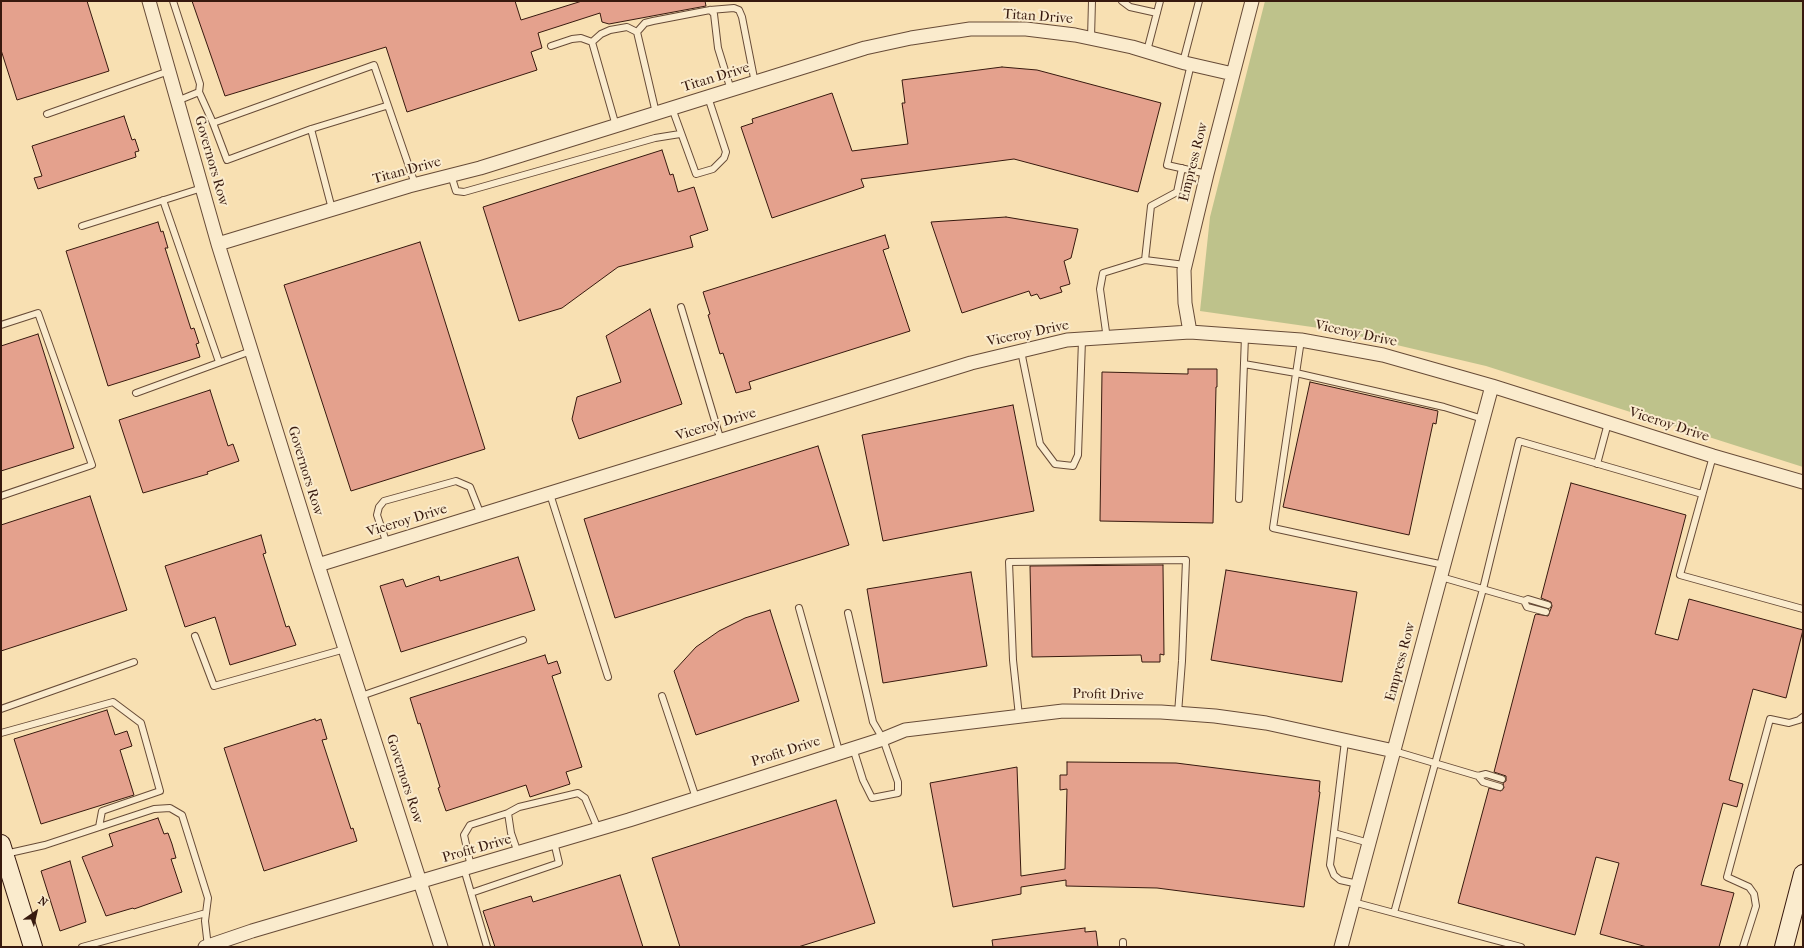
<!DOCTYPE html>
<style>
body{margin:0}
#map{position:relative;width:1804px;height:948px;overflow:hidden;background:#f8e0b2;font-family:"IM FELL French Canon",serif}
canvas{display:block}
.frame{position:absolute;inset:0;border:2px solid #37190e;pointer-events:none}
.north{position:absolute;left:16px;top:892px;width:40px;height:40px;-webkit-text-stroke:3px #faebcd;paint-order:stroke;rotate:34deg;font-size:11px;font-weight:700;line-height:16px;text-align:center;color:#37190e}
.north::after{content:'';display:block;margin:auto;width:14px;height:18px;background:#37190e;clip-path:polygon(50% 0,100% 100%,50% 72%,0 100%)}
</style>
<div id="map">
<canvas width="1804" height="948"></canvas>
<div class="frame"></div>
<div class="north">N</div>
</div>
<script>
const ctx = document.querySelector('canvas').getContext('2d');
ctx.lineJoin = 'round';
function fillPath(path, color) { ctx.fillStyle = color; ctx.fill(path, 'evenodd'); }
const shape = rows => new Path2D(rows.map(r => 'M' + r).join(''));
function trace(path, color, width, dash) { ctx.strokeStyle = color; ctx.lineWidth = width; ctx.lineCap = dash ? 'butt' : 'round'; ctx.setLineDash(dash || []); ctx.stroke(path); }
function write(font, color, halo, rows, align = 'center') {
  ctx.font = font + ' "IM FELL French Canon",serif'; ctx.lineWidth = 4; ctx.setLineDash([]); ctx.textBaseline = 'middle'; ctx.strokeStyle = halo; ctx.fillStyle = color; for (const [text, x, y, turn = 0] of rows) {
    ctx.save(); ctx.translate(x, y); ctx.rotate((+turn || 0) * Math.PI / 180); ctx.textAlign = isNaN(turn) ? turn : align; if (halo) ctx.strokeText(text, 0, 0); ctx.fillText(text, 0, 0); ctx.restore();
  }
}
fillPath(shape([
 [1265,1,1803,1,1803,467,1486,366,1333,330,1200,311,1210,217]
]), '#bec28b');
const building = shape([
 [1,1,87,1,109,71,17,100,1,50,1,1],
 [192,1,515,1,521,20,582,1,705,1,706,6,609,24,602,22,600,13,538,33,542,48,531,52,537,70,407,112,386,47,225,96,192,1],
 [1002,67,1037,70,1161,103,1138,192,1014,159,861,179,864,187,772,218,741,127,753,123,752,119,832,93,852,151,908,144,902,103,905,103,902,80,1002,67],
 [124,116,132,140,135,139,139,151,135,152,136,157,38,189,34,178,42,176,32,146,124,116],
 [662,150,670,175,673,174,678,192,694,187,708,230,690,236,693,247,618,267,562,308,519,321,483,207,662,150],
 [1006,217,1078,229,1071,258,1064,261,1070,284,1060,287,1062,292,1040,299,1037,294,1031,296,1029,291,962,313,931,222,1006,217],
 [158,222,161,232,163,231,168,248,165,248,191,329,194,328,199,343,196,344,200,357,108,386,66,251,158,222],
 [885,235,889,248,883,250,910,331,749,382,751,389,736,393,723,353,720,354,708,315,710,314,703,292,885,235],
 [420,242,485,449,351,491,284,285,420,242],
 [650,309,682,404,579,439,572,419,577,397,621,382,606,336,650,309],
 [38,334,74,448,1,471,1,346,38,334],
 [1188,369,1217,369,1217,387,1216,387,1213,523,1100,521,1102,372,1188,374,1188,369],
 [1310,382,1438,411,1436,424,1433,423,1409,535,1283,507,1310,382],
 [210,390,228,446,233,444,239,461,207,472,208,474,143,493,119,420,210,390],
 [1013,405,1034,511,883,541,862,435,1013,405],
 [818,446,849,545,615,618,584,519,818,446],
 [1571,483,1686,515,1655,634,1678,640,1689,599,1803,630,1786,698,1753,689,1729,780,1743,784,1737,807,1723,803,1701,885,1734,893,1719,947,1647,947,1600,934,1619,863,1596,857,1575,935,1458,903,1489,788,1501,791,1504,788,1503,783,1506,781,1506,776,1494,772,1535,615,1536,614,1548,616,1552,606,1551,602,1541,598,1571,483],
 [90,496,127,610,1,651,1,525,90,496],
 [261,535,266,553,263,554,286,627,289,626,296,645,230,665,215,617,185,627,165,566,261,535],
 [518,557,535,610,401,652,380,586,403,579,406,587,439,576,440,581,518,557],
 [1163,565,1164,655,1160,654,1160,662,1142,662,1141,655,1032,657,1030,566,1163,565],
 [1226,570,1357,592,1342,682,1211,660,1226,570],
 [971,572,987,666,883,683,867,589,971,572],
 [770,610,799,701,696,735,674,671,696,647,719,631,745,618,770,610],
 [545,655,548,664,557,661,561,673,552,676,582,767,566,772,570,784,530,797,526,785,446,811,438,788,440,787,420,723,418,724,410,698,545,655],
 [107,710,115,735,127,731,132,746,120,750,134,795,41,824,14,739,107,710],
 [315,719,316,721,321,719,327,739,322,740,351,829,353,828,357,841,264,871,224,748,315,719],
 [1067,762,1176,763,1320,781,1319,792,1320,792,1304,907,1157,888,1066,886,1066,880,1021,887,1021,894,953,907,930,783,1017,767,1021,876,1065,869,1067,789,1060,790,1060,775,1067,775,1067,762],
 [836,800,875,923,798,947,680,947,652,858,836,800],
 [158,818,164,834,168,833,172,844,176,858,171,859,182,892,134,909,133,908,106,916,82,857,113,846,109,834,158,818],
 [70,861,86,922,60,931,41,871,70,861],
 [620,875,643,947,495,947,483,911,531,896,533,902,620,875],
 [1085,928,1085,932,1096,931,1098,947,993,947,992,940,1085,928]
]);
fillPath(building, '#e4a18d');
trace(building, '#37190e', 1);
const service = shape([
 [173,1,200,84,199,92,177,101],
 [1122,1,1130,7,1157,13],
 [710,10,714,14,718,48,731,90],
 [637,32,645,23,653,21,710,10,734,8,739,10,742,17,755,83],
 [637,32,656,113],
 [1091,38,1092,1],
 [592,42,616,126],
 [592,42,601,34,610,30,627,27,637,32],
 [551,46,572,39,581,38,592,42],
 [1147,51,1160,1],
 [1183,62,1199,1],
 [1191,64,1167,165,1207,174],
 [199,92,213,123],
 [386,106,311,129,227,160,213,123,374,65,415,184],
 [672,108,696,174,713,169,724,158,726,152,708,97],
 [47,114,169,71],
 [311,129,332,209],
 [1182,168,1177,192,1151,206,1145,260,1185,265],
 [451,175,456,191,464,192,655,138,680,134],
 [163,200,219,362],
 [82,226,202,188],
 [681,307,721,441],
 [1,325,38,313,92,465,1,496],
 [1107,339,1100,289,1103,273,1145,260],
 [1301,340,1273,528,1444,565],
 [1021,351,1040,444,1055,464,1073,466,1078,455,1082,340],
 [1244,364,1296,373,1444,407,1483,419],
 [136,393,251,351],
 [1713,456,1680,575,1803,609],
 [1597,464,1608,423],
 [550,494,608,677],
 [1239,499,1245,336],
 [387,544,377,515,379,507,384,501,456,481,470,487,481,515],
 [1441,577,1524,601,1528,599,1548,605],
 [1524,601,1527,607,1546,612],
 [799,608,839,751],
 [848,613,873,722,883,739,898,782,898,793,872,798,863,780,853,748],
 [195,636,214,686,345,649],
 [361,696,523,640],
 [662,696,696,798],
 [1,709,134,662],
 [1019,716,1013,660,1009,562,1186,560,1182,661,1178,713],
 [1,733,113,702,141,723,160,791,102,811,99,827],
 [1345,741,1330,865,1334,875,1340,880,1358,884],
 [1394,751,1478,776,1486,774,1502,779],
 [1478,776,1483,782,1500,787],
 [1334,833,1369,843],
 [518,853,511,833,508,813,519,807,578,793,585,798,598,829],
 [5,854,45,845,154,809,170,808,182,815,208,898,205,921,208,947],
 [471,867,464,835,470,825,508,813],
 [464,869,487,947],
 [471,893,559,863,554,842],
 [1353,902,1521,947],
 [1394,913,1483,589,1519,441,1702,494],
 [1123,942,1123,947],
 [82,947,206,913],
 [1743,947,1756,906,1754,894,1749,887,1727,877,1770,719,1789,723,1799,720,1803,717]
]);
const minor = shape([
 [149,1,218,244,318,565,441,947],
 [218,244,409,186,480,168,865,48,911,38,970,29,1026,29,1075,35,1132,47,1185,63,1233,74],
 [1190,332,1185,303,1184,270,1207,174,1252,1],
 [318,565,971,363,1067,340,1190,332,1301,340,1383,355,1492,386,1713,456,1803,482],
 [205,947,252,931,629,820,883,739,905,730,1063,711,1161,712,1215,716,1266,723,1394,751],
 [1341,947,1492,386]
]);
const secondary = shape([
 [1,844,33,947],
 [1784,947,1803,874]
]);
trace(service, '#674b37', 8);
trace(minor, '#674b37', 15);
trace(secondary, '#37190e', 20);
trace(service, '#faebcd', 6);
trace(minor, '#faebcd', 13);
trace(secondary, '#faebcd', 18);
write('14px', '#37190e', '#faebcd', [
 ["Titan Drive",1038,17,4],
 ["Titan Drive",716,78,-17],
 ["Governors Row",211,161,74],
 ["Empress Row",1194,162,-76],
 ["Titan Drive",407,171,-15],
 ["Viceroy Drive",1028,334,-12],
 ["Viceroy Drive",1356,334,12],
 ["Viceroy Drive",716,425,-17],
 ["Viceroy Drive",1669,425,18],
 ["Governors Row",305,471,73],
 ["Viceroy Drive",407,521,-17],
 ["Empress Row",1401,662,-75],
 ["Profit Drive",1108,695,1],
 ["Profit Drive",786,752,-18],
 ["Governors Row",404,779,72],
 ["Profit Drive",477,849,-16]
]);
</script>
